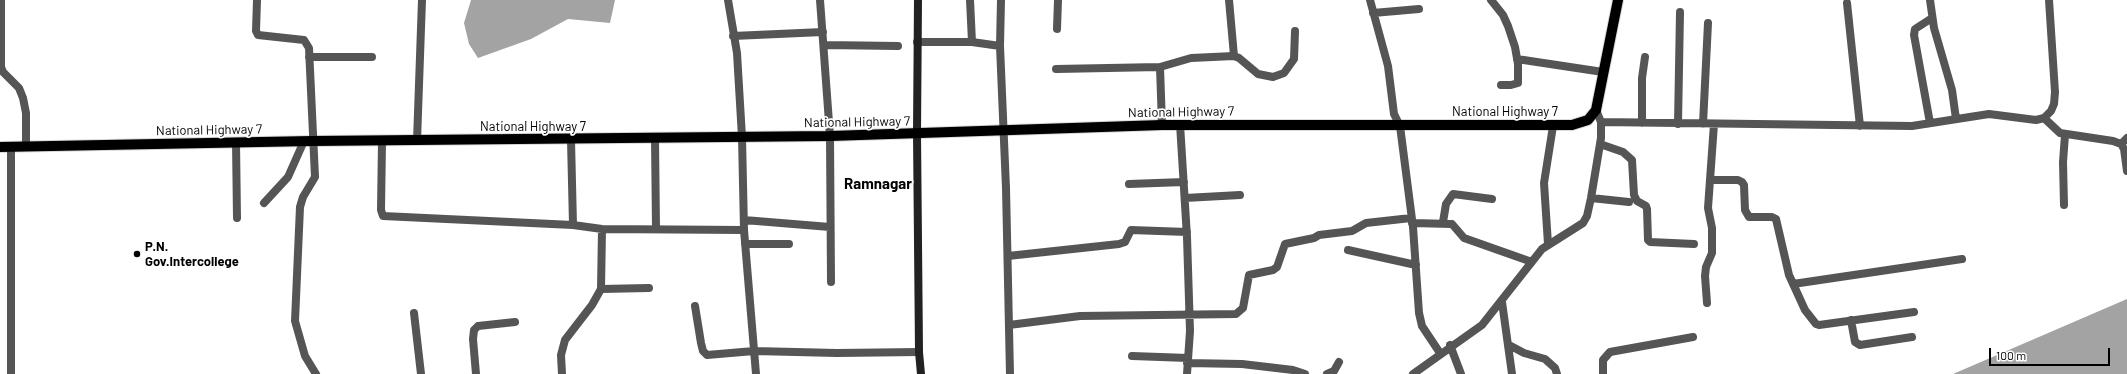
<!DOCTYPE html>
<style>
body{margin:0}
#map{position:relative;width:2127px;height:374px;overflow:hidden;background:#fff;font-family:Barlow,sans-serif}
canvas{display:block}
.scale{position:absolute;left:1989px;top:348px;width:121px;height:18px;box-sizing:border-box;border:2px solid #000;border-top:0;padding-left:5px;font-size:12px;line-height:14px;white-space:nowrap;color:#000;-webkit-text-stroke:3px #fff;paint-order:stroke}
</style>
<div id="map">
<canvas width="2127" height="374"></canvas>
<div class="scale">100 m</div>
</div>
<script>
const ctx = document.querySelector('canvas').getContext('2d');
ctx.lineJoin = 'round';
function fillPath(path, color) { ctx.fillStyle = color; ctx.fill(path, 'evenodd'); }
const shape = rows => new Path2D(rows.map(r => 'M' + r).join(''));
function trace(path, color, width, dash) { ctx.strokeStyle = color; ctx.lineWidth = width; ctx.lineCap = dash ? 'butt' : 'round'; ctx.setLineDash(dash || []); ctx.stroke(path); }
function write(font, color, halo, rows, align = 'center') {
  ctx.font = font + ' Barlow,sans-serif'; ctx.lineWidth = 3.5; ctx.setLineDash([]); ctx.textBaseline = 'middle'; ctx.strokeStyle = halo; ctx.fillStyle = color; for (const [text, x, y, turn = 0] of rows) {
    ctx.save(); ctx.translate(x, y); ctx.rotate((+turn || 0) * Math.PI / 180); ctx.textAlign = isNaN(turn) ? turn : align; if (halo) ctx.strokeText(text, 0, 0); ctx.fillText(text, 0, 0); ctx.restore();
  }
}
fillPath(shape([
 [471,0,615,0,610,23,568,19,531,39,478,58,469,44,464,23],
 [2127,299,2127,374,1953,374]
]), '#a3a3a3');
const primary = shape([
 [0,147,312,141,830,136,1162,125,1572,125,1588,120,1596,110,1618,0]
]);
trace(primary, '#dbdbdb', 12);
trace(shape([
 [1,0,1,67,3,72,19,88,23,98,26,113,26,147],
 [257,0,256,31,258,35,304,40,309,48,315,177,303,197,300,207,295,321,305,356,316,374],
 [728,0,737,53,742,137,744,230,756,374],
 [820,0,830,136,831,282],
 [970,0,972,42],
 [1001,0,1000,46,1006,188,1010,374],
 [1229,0,1234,56],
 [1370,0,1388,66,1394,114,1400,126,1413,227,1419,313,1422,326,1440,353],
 [1491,0,1503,15,1508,26,1515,47,1518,64,1518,83,1511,85,1501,85],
 [1930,0,1934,28,1952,90,1956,119],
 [1847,3,1860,126],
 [1373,13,1419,9],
 [1057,29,1058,0],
 [733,36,823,32],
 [917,42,972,42,1000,46],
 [824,45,898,46],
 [309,57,372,57],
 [1517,59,1603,72],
 [1160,67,1162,125],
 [1056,69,1160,67,1191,58,1234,56,1239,58,1258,74,1273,77,1284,73,1294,59,1295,31],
 [2044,118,2060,133,2113,141,2121,144,2124,149,2127,171],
 [1601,122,1912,126,1989,114,2036,120,2044,118,2051,111,2054,104,2055,92,2049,0],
 [1642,123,1642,78,1645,57],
 [1930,123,1914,35,1915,29,1932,18],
 [1180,124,1187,237,1190,331,1187,374],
 [1678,124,1680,12],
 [1703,124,1708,23],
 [655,139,656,228],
 [571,140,573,225],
 [417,141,422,0],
 [236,142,237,218],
 [382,142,381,210,383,216,573,225,602,229,744,230],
 [1600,144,1623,152,1632,160,1634,195,1637,201,1646,206,1647,209,1648,240,1650,242,1694,244],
 [2121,144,2127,138],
 [1710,180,1738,180,1742,182,1744,185,1745,210,1749,217,1772,217,1776,219,1789,275,1805,310,1816,324,1819,325,1914,312],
 [1129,184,1184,182],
 [1185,198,1240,195],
 [1591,198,1629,202],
 [264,203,288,177,304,141],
 [2064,205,2063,162,2065,135],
 [744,220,830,227],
 [1443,222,1446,204,1453,194,1492,199],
 [1412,223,1452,224,1464,238,1532,262],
 [745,244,789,244],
 [1548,244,1544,183,1553,126],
 [1348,250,1416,265],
 [1008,256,1119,244,1125,242,1131,230,1187,232],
 [1793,284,1962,259],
 [601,289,649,288],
 [1502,302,1512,374],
 [1707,303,1705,276,1706,267,1712,253,1712,228,1708,208,1714,124],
 [695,306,701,343,703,351,707,355,754,351,837,353,919,352],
 [414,313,421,374],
 [1851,320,1855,342,1860,345,1912,337],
 [1009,325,1080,316,1236,314,1243,308,1249,275,1273,270,1277,267,1285,244,1314,238,1319,235,1352,231,1366,223,1411,218],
 [1450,345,1461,374],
 [1509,345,1524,353,1545,359,1555,368,1557,374],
 [1132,356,1188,358],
 [1187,363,1242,364,1293,370,1305,374],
 [11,374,11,147],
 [476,374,473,339,474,330,478,326,515,322],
 [562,374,561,355,565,340,592,305,601,289,602,229],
 [1327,374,1334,371,1339,362],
 [1413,374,1482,325,1542,249,1583,223,1587,216,1591,198,1601,138,1601,122,1596,110],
 [1603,374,1603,360,1610,352,1693,337]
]), '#555', 8);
trace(shape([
 [918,0,917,133,919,352,921,374]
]), '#222', 8);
trace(primary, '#000', 10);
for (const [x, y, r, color] of [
 [137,254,4,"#000"]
]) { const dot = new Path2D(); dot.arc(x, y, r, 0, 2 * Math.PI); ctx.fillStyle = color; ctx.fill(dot); trace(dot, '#fff', 1.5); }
write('13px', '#000', '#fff', [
 ["National Highway 7",1181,112,-1],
 ["National Highway 7",1505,112],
 ["National Highway 7",857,122,-1],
 ["National Highway 7",533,127],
 ["National Highway 7",209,130,-1]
]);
write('bold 13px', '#000', '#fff', [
 ["P.N.",145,247],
 ["Gov.Intercollege",145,262]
], 'left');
write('bold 15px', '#000', '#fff', [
 ["Ramnagar",878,184]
]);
</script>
